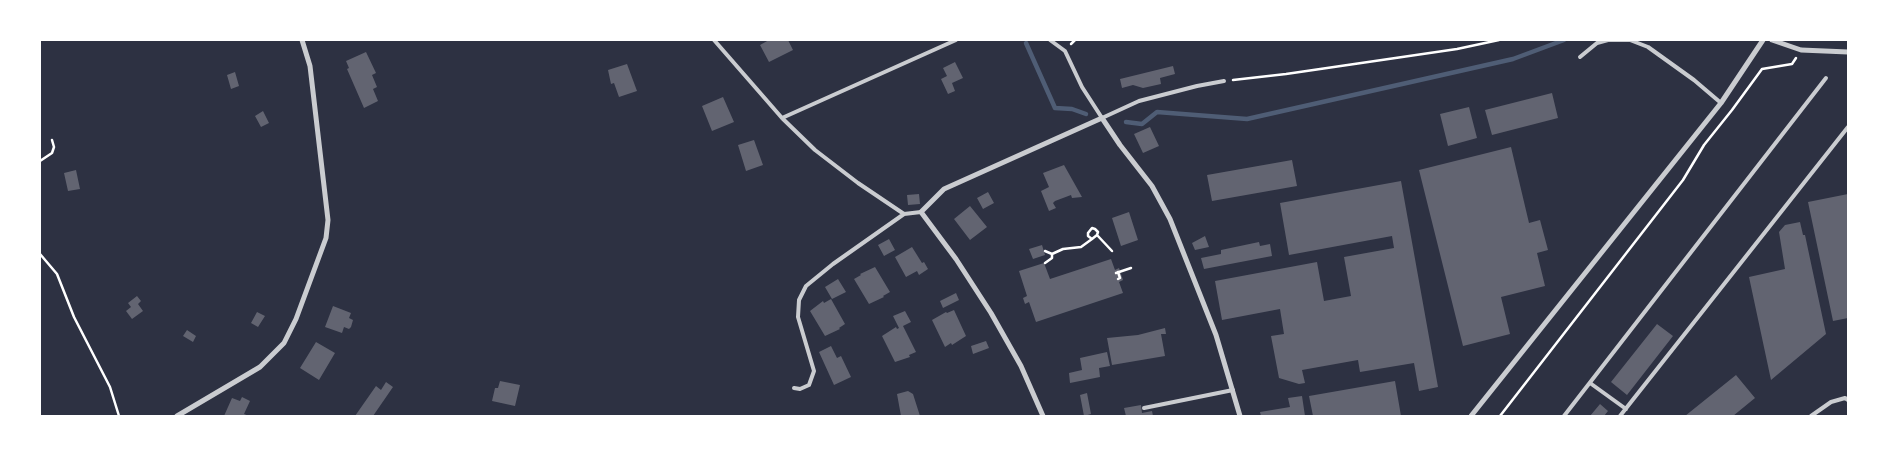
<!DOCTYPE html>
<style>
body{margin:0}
#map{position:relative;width:1888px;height:456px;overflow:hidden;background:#2d3142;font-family:"Asap Condensed",sans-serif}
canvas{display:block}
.frame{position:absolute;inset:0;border:41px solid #fff;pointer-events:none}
</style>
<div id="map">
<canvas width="1888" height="456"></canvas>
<div class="frame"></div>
</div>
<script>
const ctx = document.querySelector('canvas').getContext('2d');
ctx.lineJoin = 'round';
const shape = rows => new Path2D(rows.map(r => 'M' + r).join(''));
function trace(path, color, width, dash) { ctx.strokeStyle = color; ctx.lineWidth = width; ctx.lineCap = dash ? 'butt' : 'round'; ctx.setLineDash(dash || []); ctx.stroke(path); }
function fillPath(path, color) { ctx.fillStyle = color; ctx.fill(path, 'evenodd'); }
trace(shape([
 [1026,43,1055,108,1072,109,1086,114],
 [1126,122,1142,124,1157,112,1247,119,1513,59,1564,40]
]), '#4f5d75', 4.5);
fillPath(shape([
 [769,40,788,40,793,50,769,62,760,45],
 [366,52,376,73,372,75,377,87,373,89,378,101,364,108,347,69,349,68,346,61],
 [955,62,963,78,952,83,955,91,948,94,941,79,947,76,943,68],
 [627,64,637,91,619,97,614,83,611,84,608,70],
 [1173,66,1175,74,1160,78,1161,84,1143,88,1133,85,1122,88,1120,79],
 [235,72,239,86,231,89,227,75],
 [1552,93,1558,118,1492,135,1485,110],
 [723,97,734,122,712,131,702,106],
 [1469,107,1477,138,1448,146,1440,114],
 [263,111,269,123,261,127,255,116],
 [1150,127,1159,146,1143,153,1134,134],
 [754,140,763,165,746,171,738,145],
 [1511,147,1529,223,1540,220,1548,250,1537,253,1545,286,1501,297,1510,334,1463,346,1419,170],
 [1292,160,1297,186,1212,201,1207,175],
 [1064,165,1082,197,1072,198,1071,195,1055,201,1053,203,1056,208,1049,211,1041,191,1049,187,1043,173],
 [76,170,80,189,68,191,64,173],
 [1401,181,1438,387,1419,391,1414,363,1360,372,1358,360,1302,370,1305,383,1299,384,1279,378,1271,336,1284,334,1280,309,1222,320,1215,281,1317,262,1324,301,1351,296,1344,257,1394,248,1392,236,1289,255,1280,203],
 [988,192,994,203,983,209,977,198],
 [919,194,920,204,908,205,907,195],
 [1848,194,1848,318,1833,321,1808,202],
 [970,206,987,227,970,240,954,219],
 [1129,212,1138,240,1121,246,1112,218],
 [1800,222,1803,235,1805,235,1826,334,1771,380,1749,277,1785,269,1779,232,1785,225],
 [1205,236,1209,247,1195,250,1192,243],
 [889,239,895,250,884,256,878,245],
 [1259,242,1260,246,1270,244,1272,256,1204,269,1201,258,1221,254,1221,250],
 [1042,245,1045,255,1033,259,1029,249],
 [912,247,922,263,924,262,928,269,919,275,917,271,906,277,895,257],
 [1111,259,1115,270,1119,268,1123,280,1119,282,1123,293,1036,322,1029,302,1025,304,1023,298,1027,296,1019,271,1044,263,1050,279],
 [875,267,890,292,883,296,884,297,869,304,854,279,861,275,860,274],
 [838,279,846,292,832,299,825,287],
 [956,293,959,300,943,308,940,301],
 [137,296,141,301,138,304,143,311,132,319,126,311,131,307,128,303],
 [831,299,845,324,839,328,840,329,825,336,810,311,823,301,824,303],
 [333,306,351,313,349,318,353,320,351,327,349,329,344,327,342,333,325,327],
 [954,310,966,336,952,345,951,343,945,347,932,320,946,312,947,313],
 [905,311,911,322,903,326,916,352,909,355,910,357,895,362,882,336,896,327,897,329,899,328,893,316],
 [257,312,265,316,258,327,251,323],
 [1657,324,1673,336,1627,395,1611,382],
 [1165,328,1166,334,1161,334,1165,356,1112,365,1107,338,1138,335],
 [187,330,196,336,193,342,183,336],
 [986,341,989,348,973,354,971,346],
 [316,342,335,353,319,380,300,368],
 [831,346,837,358,841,356,851,377,834,385,819,352],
 [1107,352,1110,366,1099,368,1100,377,1070,383,1069,373,1082,370,1080,358],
 [1736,375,1755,398,1733,416,1685,416],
 [500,381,520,385,515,406,492,401,495,388,498,388],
 [1395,381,1401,416,1313,416,1309,396],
 [386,382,393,387,373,416,355,416,376,386,381,390],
 [908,391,913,394,920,416,901,416,897,394],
 [1087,393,1091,414,1084,416,1080,395],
 [1302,396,1305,416,1261,416,1260,412,1290,407,1288,398],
 [242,397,250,401,244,414,249,416,224,416,232,398,240,401],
 [1600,404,1608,411,1604,416,1590,416],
 [1141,405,1142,413,1152,411,1153,416,1126,416,1124,408]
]), '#626471');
trace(shape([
 [1071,44,1075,40],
 [1233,80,1286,74,1457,49,1499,40],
 [40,161,52,153,54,147,52,140],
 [1097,235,1092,239,1088,236,1088,233,1092,228,1095,229,1098,232,1097,235,1112,251],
 [1045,251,1052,254,1063,249,1081,247,1092,239],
 [40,254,57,274,74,317,110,387,119,416],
 [1045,263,1052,258,1052,254],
 [1118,272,1120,278,1118,279],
 [1116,273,1131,268],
 [1500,416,1683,180,1704,145,1732,110,1762,69,1792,64,1796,58]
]), '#fff', 2.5);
trace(shape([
 [714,40,782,118,815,150,858,183,904,214],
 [1050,40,1065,51,1082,87,1102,118,1139,101,1197,86,1224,81],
 [1580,57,1597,43,1608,40,1630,40,1648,47,1694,80,1721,103],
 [782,118,956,40],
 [1590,383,1626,409],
 [794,388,800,389,809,385,814,371,798,317,799,300,806,286,833,264,904,214,921,212],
 [1144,408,1233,390],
 [1564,416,1826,78],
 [1620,416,1848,127],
 [1811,416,1831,402,1845,398,1848,400]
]), '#caccd0', 4);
trace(shape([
 [1772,40,1801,50,1848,52],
 [177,416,260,367,284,343,296,319,326,238,328,220,310,66,302,40],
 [1043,416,1021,366,991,313,956,259,921,212,944,189,1102,118,1120,145,1152,186,1170,219,1216,335,1240,416],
 [1471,416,1721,103,1763,40]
]), '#caccd0', 5);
</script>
